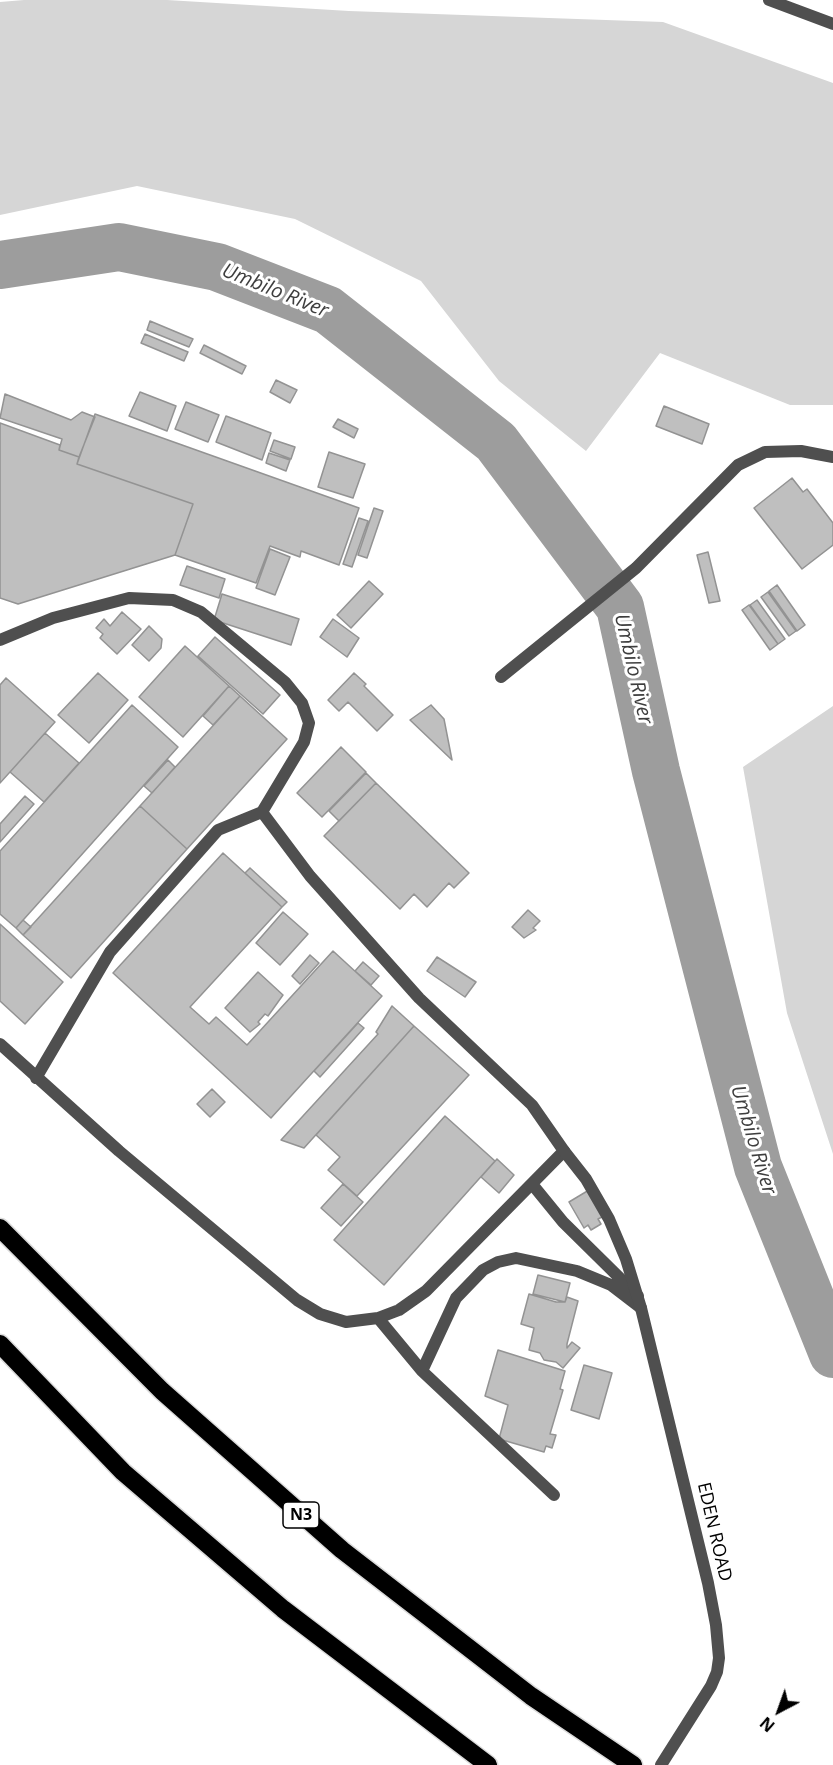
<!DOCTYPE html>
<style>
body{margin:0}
#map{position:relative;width:833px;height:1765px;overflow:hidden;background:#fff;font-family:"Open Sans",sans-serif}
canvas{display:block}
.north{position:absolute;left:749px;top:1681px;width:60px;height:60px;-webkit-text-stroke:4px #fff;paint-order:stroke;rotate:221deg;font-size:16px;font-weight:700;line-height:24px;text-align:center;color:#000}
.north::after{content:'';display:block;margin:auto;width:21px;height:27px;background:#000;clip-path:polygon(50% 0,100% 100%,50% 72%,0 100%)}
</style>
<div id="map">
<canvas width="833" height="1765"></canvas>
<div class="north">N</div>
</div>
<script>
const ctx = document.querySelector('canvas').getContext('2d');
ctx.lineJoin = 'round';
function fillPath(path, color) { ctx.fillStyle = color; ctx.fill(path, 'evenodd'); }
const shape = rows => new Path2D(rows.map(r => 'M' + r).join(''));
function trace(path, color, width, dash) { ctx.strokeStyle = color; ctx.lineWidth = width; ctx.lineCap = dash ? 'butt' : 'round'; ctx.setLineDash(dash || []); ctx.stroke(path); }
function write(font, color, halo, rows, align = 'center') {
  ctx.font = font + ' "Open Sans",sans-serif'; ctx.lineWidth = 6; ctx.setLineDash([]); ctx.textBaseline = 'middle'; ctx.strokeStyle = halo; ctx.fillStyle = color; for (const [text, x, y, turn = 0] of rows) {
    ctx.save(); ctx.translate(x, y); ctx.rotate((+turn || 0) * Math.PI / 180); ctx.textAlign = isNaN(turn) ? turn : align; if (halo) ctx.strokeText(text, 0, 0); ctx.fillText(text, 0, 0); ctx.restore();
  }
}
fillPath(shape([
 [24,0,167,0,349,11,663,22,833,83,833,405,790,405,660,353,586,451,499,381,421,281,295,219,137,186,0,215,0,2],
 [833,706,833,1154,787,1013,743,767]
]), '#d6d6d6');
trace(shape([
 [0,265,119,247,217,267,328,310,496,442,620,607,656,771,758,1167,833,1354]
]), '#9d9d9d', 48);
const building = shape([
 [150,321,193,339,189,347,147,330,150,321],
 [145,334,188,352,184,361,141,343,145,334],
 [204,345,246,366,242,374,200,353,204,345],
 [276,380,297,390,290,403,270,392,276,380],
 [140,392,176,406,167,431,129,416,140,392],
 [5,394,71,420,82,412,95,417,79,457,59,450,62,439,0,418,5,394],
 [186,402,219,415,208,442,175,429,186,402],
 [664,406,709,424,702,444,656,426,664,406],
 [95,414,359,508,339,565,301,551,300,557,270,546,256,583,175,555,193,504,77,464,95,414],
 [226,416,271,433,262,460,216,442,226,416],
 [338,419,358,429,354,438,333,427,338,419],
 [0,423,60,445,59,450,79,457,77,464,193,504,175,555,18,604,0,598,0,423],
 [274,440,295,447,291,459,270,451,274,440],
 [329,452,365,464,353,498,318,487,329,452],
 [269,453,290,460,286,471,266,463,269,453],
 [792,478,803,492,807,489,833,523,833,545,802,569,754,508,792,478],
 [374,508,383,511,367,558,358,555,374,508],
 [359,518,368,521,352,567,343,564,359,518],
 [270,549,290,557,275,595,256,588,270,549],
 [708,552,720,601,709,603,697,555,708,552],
 [187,566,225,579,219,598,180,585,187,566],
 [369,581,383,594,351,628,337,615,369,581],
 [777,585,805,625,797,631,769,591,777,585],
 [768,592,796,631,789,636,761,597,768,592],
 [222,594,299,619,291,645,214,620,222,594],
 [757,600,785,639,778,644,750,605,757,600],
 [749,605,778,644,770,650,742,610,749,605],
 [122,612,141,629,117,654,100,638,103,634,96,628,104,619,110,626,122,612],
 [333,619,359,638,347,657,320,637,333,619],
 [149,626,162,639,161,648,149,661,132,645,149,626],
 [215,637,280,695,263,714,198,656,215,637],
 [185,646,229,686,183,737,139,697,185,646],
 [98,673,128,700,89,743,58,715,98,673],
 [354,673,366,684,364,686,393,715,377,731,348,702,339,711,328,700,354,673],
 [6,678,55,722,0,783,0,685,6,678],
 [229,686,240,696,213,725,203,716,229,686],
 [240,696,287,739,187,849,140,806,240,696],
 [132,705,178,747,16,928,0,914,0,851,132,705],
 [431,705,444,719,452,760,410,720,431,705],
 [45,733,79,763,44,802,10,772,45,733],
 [341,747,366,772,322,817,297,793,341,747],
 [168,760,175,767,152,793,144,786,168,760],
 [366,773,376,783,339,821,329,811,366,773],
 [376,783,469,873,454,888,449,883,427,907,414,894,400,909,324,836,376,783],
 [25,796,34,804,0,842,0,824,25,796],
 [140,806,187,849,71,978,23,935,140,806],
 [223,853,282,907,190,1007,209,1024,216,1017,247,1045,333,951,382,996,271,1118,113,973,223,853],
 [250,868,287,902,282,907,245,873,250,868],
 [528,910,540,921,533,928,536,930,524,938,512,927,528,910],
 [283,912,308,934,280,965,256,943,283,912],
 [23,920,31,927,23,935,16,928,23,920],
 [0,924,63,982,25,1024,0,1001,0,924],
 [310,955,319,963,300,984,292,976,310,955],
 [437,957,476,982,465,997,427,971,437,957],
 [363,962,379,976,371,985,355,971,363,962],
 [258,972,283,995,268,1016,265,1014,258,1022,260,1024,250,1032,225,1008,258,972],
 [392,1006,414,1026,304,1148,281,1140,378,1034,376,1032,392,1006],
 [358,1023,364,1028,320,1077,314,1071,358,1023],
 [414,1026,469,1075,357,1196,328,1170,340,1157,316,1135,414,1026],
 [212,1089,225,1102,210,1117,197,1104,212,1089],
 [445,1116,495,1161,384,1285,334,1240,445,1116],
 [497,1159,514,1175,499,1193,481,1177,497,1159],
 [343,1184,363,1202,341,1226,321,1208,343,1184],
 [589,1190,604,1216,598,1219,601,1224,591,1230,588,1225,584,1228,569,1202,589,1190],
 [538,1275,570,1283,565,1302,533,1294,538,1275],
 [529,1294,556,1302,565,1302,567,1297,578,1301,567,1344,567,1348,572,1342,580,1348,563,1368,556,1362,544,1360,540,1353,529,1350,534,1328,521,1324,529,1294],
 [498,1350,565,1371,560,1389,563,1390,550,1434,556,1435,552,1448,546,1446,544,1452,499,1439,508,1405,485,1396,498,1350],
 [584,1365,612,1373,599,1419,571,1410,584,1365]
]);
fillPath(building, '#bfbfbf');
trace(building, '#939393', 1.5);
const motorway = shape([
 [0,1228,162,1391,342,1550,531,1696,633,1765],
 [0,1344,123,1472,283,1609,488,1765]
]);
trace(motorway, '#dbdbdb', 21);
trace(shape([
 [0,640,53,618,129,598,173,600,201,612,285,682,302,703,309,723,304,742,262,812,310,876,419,998,532,1105,564,1151,426,1291,399,1310,378,1318,346,1322,320,1314,297,1300,119,1151,0,1044],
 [501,677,636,568,738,465,765,452,801,451,833,457],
 [36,1078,110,952,218,830,262,812],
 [532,1184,563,1222,638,1296],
 [378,1318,422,1371,554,1495],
 [422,1371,456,1298,483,1270,498,1262,516,1258,577,1271,611,1285,641,1308]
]), '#4f4f4f', 12);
trace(shape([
 [769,0,833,24],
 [564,1151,586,1179,609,1219,626,1259,641,1308,708,1583,716,1625,719,1658,717,1672,711,1686,661,1765]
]), '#4f4f4f', 12);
trace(motorway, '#000', 18);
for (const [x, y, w] of [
 [301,1515,36]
]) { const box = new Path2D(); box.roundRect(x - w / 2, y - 13, w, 26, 4.5); ctx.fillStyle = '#fff'; ctx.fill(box); trace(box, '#000', 1.5); }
write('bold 16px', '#000', null, [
 ["N3",301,1515]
]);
write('18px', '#000', '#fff', [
 ["EDEN ROAD",714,1532,77]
]);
write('italic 20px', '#3e3e3e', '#fff', [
 ["Umbilo River",275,291,22],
 ["Umbilo River",633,669,77],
 ["Umbilo River",753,1140,73]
]);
</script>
